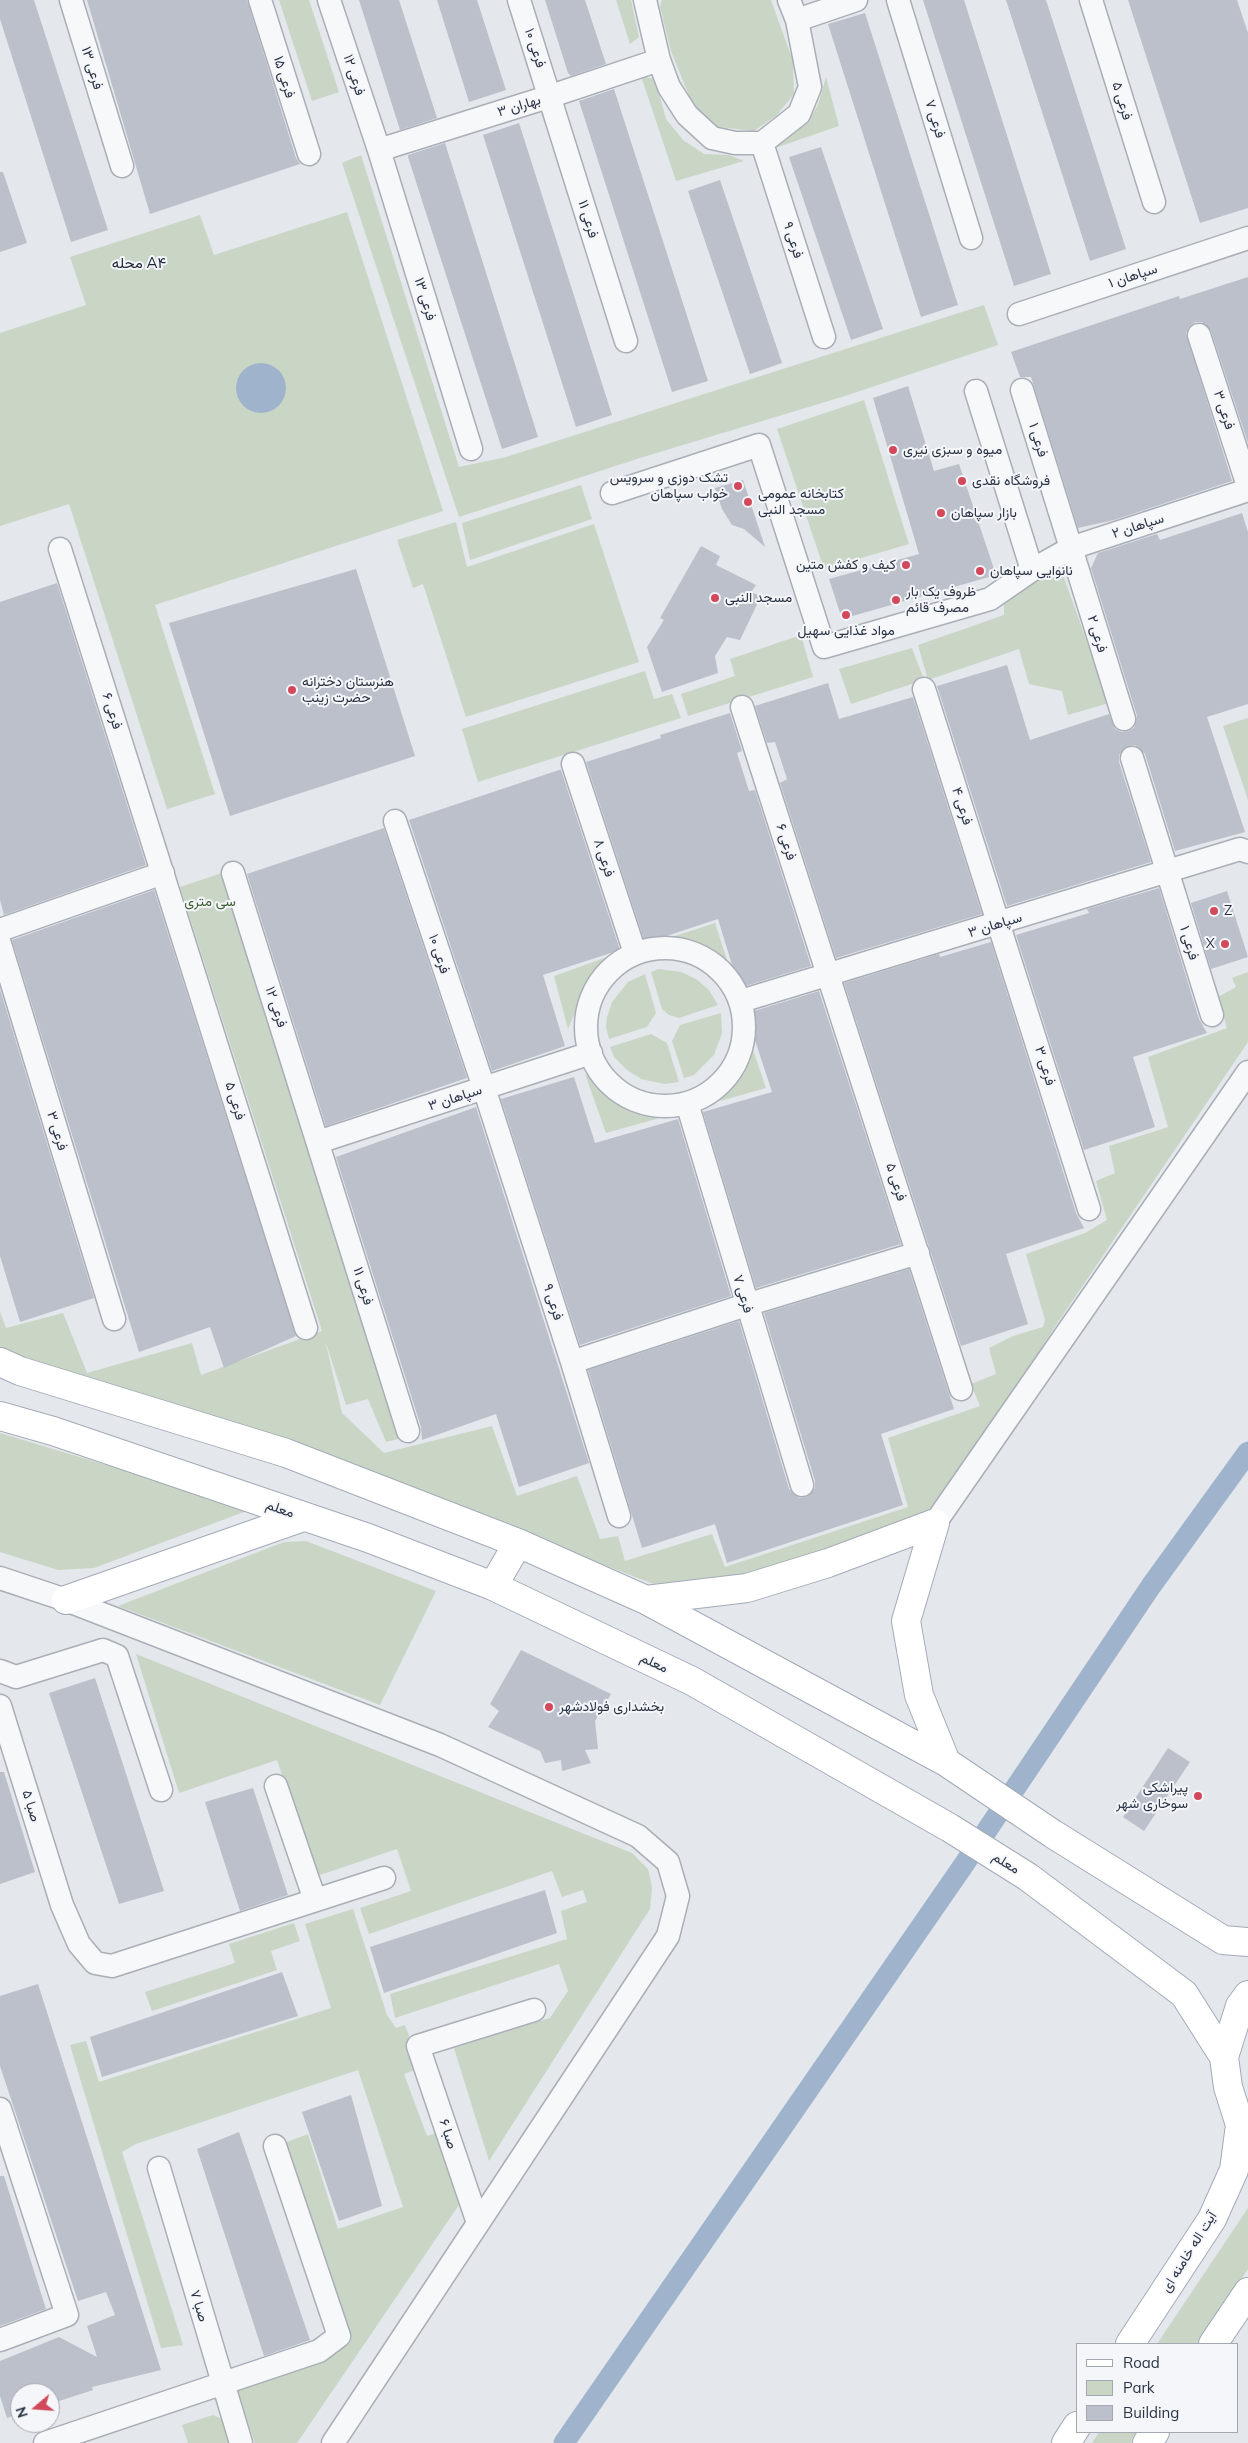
<!DOCTYPE html>
<meta charset="utf-8">
<style>
body{margin:0}
#map{position:relative;width:1248px;height:2443px;overflow:hidden;background:#e4e7ec;font-family:Mulish,sans-serif}
canvas{display:block}
.legend{position:absolute;left:1076px;top:2343px;width:162px;height:90px;box-sizing:border-box;background:#f4f6f9;border:1px solid #a4a8b1;margin:0;padding:6px 9px;list-style:none;font-size:15px;color:#2b3445}
.legend li{display:flex;align-items:center;gap:10px;height:25px}
.legend b{width:25px;border:1px solid #a4a8b1}
.north{position:absolute;left:10px;top:2383px;width:50px;height:50px;box-sizing:border-box;background:#f4f6f9;border:1px solid #a4a8b1;border-radius:50%;rotate:252deg;font-size:14px;font-weight:700;line-height:20px;text-align:center;color:#2b3445}
.north::after{content:'';display:block;margin:auto;width:18px;height:22px;background:#d1495b;clip-path:polygon(50% 0,100% 100%,50% 72%,0 100%)}
</style>
<div id="map">
<canvas width="1248" height="2443"></canvas>
<ul class="legend">
<li><b style="height:6px;background:#fff"></b>Road</li>
<li><b style="height:14px;background:#c9d6c5"></b>Park</li>
<li><b style="height:14px;background:#bbc0ca"></b>Building</li>
</ul>
<div class="north">N</div>
</div>
<script>
const ctx = document.querySelector('canvas').getContext('2d');
ctx.lineJoin = 'round';
function fillPath(path, color) { ctx.fillStyle = color; ctx.fill(path, 'evenodd'); }
const shape = rows => new Path2D(rows.map(r => 'M' + r).join(''));
function trace(path, color, width, dash) { ctx.strokeStyle = color; ctx.lineWidth = width; ctx.lineCap = dash ? 'butt' : 'round'; ctx.setLineDash(dash || []); ctx.stroke(path); }
function write(font, color, halo, rows, align = 'center') {
  ctx.font = font + ' Mulish,Vazirmatn,sans-serif'; ctx.lineWidth = 4; ctx.setLineDash([]); ctx.textBaseline = 'middle'; ctx.strokeStyle = halo; ctx.fillStyle = color; for (const [text, x, y, turn = 0] of rows) {
    ctx.save(); ctx.translate(x, y); ctx.rotate((+turn || 0) * Math.PI / 180); ctx.textAlign = isNaN(turn) ? turn : align; if (halo) ctx.strokeText(text, 0, 0); ctx.fillText(text, 0, 0); ctx.restore();
  }
}
fillPath(shape([
 [279,0,309,0,339,92,312,101],
 [616,0,631,0,639,37,630,44],
 [662,0,771,0,793,61,794,94,777,115,754,131,719,127,694,108,671,51,660,7],
 [641,76,655,79,666,119,683,140,704,154,729,155,744,161,676,181],
 [826,77,839,126,775,148,808,122,818,105],
 [361,155,459,467,506,457,984,305,998,345,845,396,640,458,459,517,342,163],
 [347,212,443,511,155,605,215,794,167,809,69,504,0,526,0,333,86,305,70,257,200,215,214,255],
 [864,400,909,544,824,569,777,429],
 [581,485,592,519,470,560,462,523],
 [456,522,467,567,594,524,639,662,466,717,423,584,413,588,397,540],
 [1059,564,1109,703,1068,715,1062,691,1029,684,1019,649,928,680,918,645,1004,615,1004,602],
 [801,635,813,677,688,716,681,694,735,676,730,659],
 [912,648,924,680,851,704,839,669],
 [645,671,654,699,672,694,681,718,478,782,462,729],
 [1248,718,1248,800,1223,726],
 [225,872,402,1438,386,1442,368,1399,346,1405,325,1340,342,1413,384,1453,492,1426,517,1496,577,1476,600,1539,618,1536,625,1561,712,1534,725,1567,908,1507,888,1438,980,1406,971,1384,996,1374,989,1348,1013,1336,1043,1327,1045,1320,1026,1254,1085,1233,1107,1220,1096,1181,1115,1173,1109,1146,1168,1127,1148,1057,1227,1028,1218,997,1236,987,1232,978,1248,972,1248,1042,1058,1322,933,1517,735,1581,659,1586,202,1412,8,1352,0,1348,0,1312,6,1328,63,1313,87,1373,192,1343,201,1375,322,1331,180,887],
 [715,923,730,969,717,959,693,947,663,940],
 [607,957,586,987,568,1029,554,976],
 [659,969,681,972,696,979,709,990,718,1005,679,1018,669,1015,662,1009,651,972],
 [645,974,656,1013,647,1027,609,1039,606,1027,607,1017,612,1002,628,982],
 [721,1013,722,1033,714,1055,694,1075,684,1078,672,1041,680,1025],
 [651,1034,667,1043,679,1082,664,1084,641,1079,627,1070,614,1057,610,1047],
 [752,1047,766,1088,720,1101,737,1077],
 [585,1074,610,1093,637,1107,667,1116,606,1133],
 [0,1433,252,1509,94,1568,58,1570,0,1552],
 [306,1541,436,1591,380,1705,118,1606,284,1542],
 [136,1654,632,1853,648,1869,652,1887,650,1909,489,2161,454,2048,550,2018,568,1991,559,1964,395,2018,390,1994,567,1939,561,1911,587,1902,583,1890,562,1897,552,1871,369,1934,360,1908,411,1891,397,1849,317,1876,277,1760,179,1793],
 [353,1909,387,2015,396,2028,405,2025,421,2068,404,2074,427,2136,441,2131,465,2196,297,2443,255,2443,234,2386,288,2372,350,2340,284,2143,308,2134,338,2229,403,2207,358,2070,136,2144,122,2152,183,2345,161,2348,70,2045,86,2041,99,2082,331,2008,305,1924],
 [294,1923,300,1941,271,1951,277,1970,152,2011,145,1992,235,1963,229,1944],
 [1248,2208,1248,2269,1198,2344,1157,2344],
 [213,2415,227,2421,234,2443,188,2443,182,2425],
 [1099,2432,1139,2432,1131,2443,1092,2443]
]), '#c9d6c5');
fillPath(shape([
 '236 388a25 25 0 1 1 50 0a25 25 0 1 1-50 0Z'
]), '#9fb4cc');
trace(shape([
 [564,2443,965,1863,1151,1586,1248,1452]
]), '#9fb4cc', 21);
fillPath(shape([
 [0,0,34,0,108,230,71,242,0,19],
 [87,0,247,0,296,158,300,164,150,214],
 [359,0,399,0,437,118,400,130],
 [437,0,477,0,506,90,469,102],
 [545,0,585,0,606,64,571,76,568,73],
 [923,0,964,0,1051,274,1014,286],
 [1006,0,1046,0,1126,249,1090,261],
 [1128,0,1237,0,1248,33,1248,208,1200,223],
 [865,13,958,305,921,317,828,24],
 [614,89,708,381,672,392,579,101],
 [519,123,612,415,576,427,483,135],
 [445,143,538,437,502,449,408,157,408,155],
 [821,147,883,329,851,340,789,157],
 [0,172,3,172,27,243,0,252],
 [720,180,782,363,750,374,688,191],
 [1248,277,1248,443,1211,331,1202,322,1195,322,1189,327,1186,333,1232,481,1114,520,1078,528,1031,377,1020,377,1011,352,1179,296,1180,299],
 [908,386,934,471,959,464,996,575,842,619,829,579,919,554,873,398],
 [743,480,765,547,744,529,732,525,722,509,715,488],
 [1242,513,1248,532,1248,704,1207,717,1245,832,1175,851,1145,754,1135,745,1128,746,1119,755,1119,762,1151,862,1007,906,937,686,1007,665,1030,740,1109,714,1115,729,1122,732,1128,731,1134,728,1137,716,1091,568,1098,553,1157,534,1160,540],
 [701,546,720,556,716,565,756,585,751,592,761,596,740,640,727,637,715,656,718,673,662,692,647,647,664,620,660,618],
 [356,569,415,756,230,816,169,623],
 [57,583,146,865,4,915,0,900,0,602],
 [828,683,839,719,913,697,982,914,836,958,780,783,787,779,775,742,767,743,755,706],
 [730,713,742,751,737,753,749,791,755,790,811,966,739,988,718,919,645,943,586,762,661,738,660,735],
 [559,770,561,770,620,950,543,975,565,1046,492,1071,409,820],
 [384,828,467,1078,326,1126,247,874],
 [1159,888,1199,1019,1207,1033,1133,1057,1155,1127,1084,1150,1016,935,1089,913,1087,909],
 [154,890,296,1336,224,1368,210,1327,139,1352,12,940],
 [1227,891,1248,957,1211,969,1191,903],
 [991,942,1076,1213,1084,1228,1006,1254,1028,1324,961,1346,844,983,939,954,940,957],
 [0,989,94,1298,20,1322,0,1256],
 [819,991,901,1244,756,1288,703,1112,772,1092,750,1025,754,1011],
 [574,1077,595,1143,678,1119,731,1296,580,1345,501,1099],
 [476,1107,589,1463,519,1487,496,1414,422,1440,421,1427,336,1157],
 [909,1269,954,1409,881,1434,903,1505,727,1563,715,1524,642,1548,588,1370,739,1321,789,1489,799,1498,806,1497,815,1488,815,1481,764,1313],
 [521,1650,611,1694,595,1721,598,1749,585,1750,591,1763,562,1771,561,1760,545,1763,540,1751,488,1727,499,1711,490,1704],
 [95,1678,164,1891,119,1904,49,1693],
 [1168,1748,1190,1762,1144,1831,1123,1817],
 [0,1772,4,1772,35,1872,0,1884],
 [253,1788,288,1895,240,1911,205,1802],
 [545,1890,557,1933,384,1993,370,1947],
 [282,1972,298,2016,102,2077,90,2037],
 [38,1984,161,2370,92,2387,93,2390,50,2404,50,2393,20,2393,20,2413,7,2418,0,2396,0,2361,59,2337,97,2357,87,2326,115,2315,106,2292,78,2301,0,2066,0,1996],
 [351,2095,382,2206,339,2221,302,2112],
 [239,2132,310,2340,264,2356,197,2149],
 [0,2176,4,2176,46,2309,0,2326]
]), '#bbc0ca');
const minor = shape([
 [71,0,122,166],
 [260,0,309,154],
 [329,0,379,150,471,449],
 [519,0,626,341],
 [645,0,659,60,669,87,687,115,712,138,735,143,762,143,799,114,810,87,797,20,789,0],
 [898,0,971,238],
 [1091,0,1154,202],
 [797,20,856,0],
 [762,143,824,337],
 [379,150,551,96,659,60],
 [1019,314,1248,238],
 [1199,335,1248,486],
 [1022,390,1124,719],
 [976,391,1032,570],
 [612,493,759,445,824,647,990,599,1032,570,1071,548,1248,490],
 [60,549,306,1328],
 [924,689,1089,1209],
 [742,707,961,1389],
 [1132,758,1212,1015],
 [573,764,635,953],
 [395,821,484,1088,572,1362,619,1516],
 [233,873,408,1431],
 [0,930,163,873],
 [0,944,114,1319],
 '586 1027a79 79 0 1 1 158 0a79 79 0 1 1-158 0Z',
 [741,1001,1240,849,1248,852],
 [687,1103,802,1485],
 [318,1142,591,1053],
 [572,1362,746,1305,918,1253],
 [935,1523,1248,1072],
 [0,1578,66,1600,440,1745,638,1836,668,1862,678,1896,668,1936,333,2443],
 [0,1671,16,1677,103,1650,117,1656,161,1790],
 [0,1706,62,1905,79,1944,95,1963,112,1966,384,1878],
 [276,1786,315,1900],
 [0,2109,67,2315,0,2340],
 [159,2168,241,2443],
 [478,2223,418,2046,534,2010],
 [45,2443,319,2351,339,2336,275,2146]
]);
const major = shape([
 [0,1362,20,1371,286,1453,518,1543,646,1600,946,1762,1053,1834,1223,1940,1248,1942],
 [0,1416,53,1431,368,1538,493,1586,692,1681,950,1828,1028,1877,1184,1994,1224,2057],
 [935,1523,906,1621,919,1695,946,1762],
 [493,1586,518,1543],
 [66,1600,303,1517],
 [646,1600,747,1588,828,1563,935,1523],
 [1248,1995,1240,2006,1224,2057,1228,2087,1240,2125,1248,2136],
 [1130,2344,1212,2219,1234,2170,1240,2125],
 [1213,2344,1248,2292],
 [1066,2443,1077,2426],
 [1147,2443,1155,2432]
]);
trace(minor, '#a9aeb7', 25);
trace(major, '#a3abb8', 30);
trace(minor, '#f7f8fa', 22);
trace(major, '#fff', 28);
for (const [x, y, r, color] of [
 [893,450,5,"#d1495b"],
 [962,481,5,"#d1495b"],
 [738,486,5,"#d1495b"],
 [748,502,5,"#d1495b"],
 [941,513,5,"#d1495b"],
 [906,565,5,"#d1495b"],
 [980,571,5,"#d1495b"],
 [715,598,5,"#d1495b"],
 [896,600,5,"#d1495b"],
 [846,615,5,"#d1495b"],
 [292,690,5,"#d1495b"],
 [1214,911,5,"#d1495b"],
 [1225,944,5,"#d1495b"],
 [549,1707,5,"#d1495b"],
 [1198,1796,5,"#d1495b"]
]) { const dot = new Path2D(); dot.arc(x, y, r, 0, 2 * Math.PI); ctx.fillStyle = color; ctx.fill(dot); trace(dot, '#f4f6f9', 2); }
write('14px', '#2b3445', '#f4f6f9', [
 ["فرعی ۱۰",535,48,72],
 ["فرعی ۱۳",92,68,73],
 ["فرعی ۱۲",354,75,72],
 ["فرعی ۱۵",284,77,73],
 ["فرعی ۵",1122,101,73],
 ["بهاران ۳",519,106,-17],
 ["فرعی ۷",935,119,73],
 ["فرعی ۱۱",588,219,73],
 ["فرعی ۹",793,240,72],
 ["سپاهان ۱",1133,276,-18],
 ["فرعی ۱۳",425,299,73],
 ["فرعی ۳",1224,410,72],
 ["فرعی ۱",1038,440,73],
 ["سپاهان ۲",1138,526,-18],
 ["فرعی ۲",1097,634,73],
 ["فرعی ۶",112,711,72],
 ["فرعی ۴",962,806,72],
 ["فرعی ۶",786,842,72],
 ["فرعی ۸",604,858,72],
 ["سپاهان ۳",995,925,-17],
 ["فرعی ۱",1189,943,73],
 ["فرعی ۱۰",439,954,72],
 ["فرعی ۱۲",276,1007,72],
 ["فرعی ۳",1045,1066,73],
 ["سپاهان ۳",455,1098,-18],
 ["فرعی ۵",235,1101,73],
 ["فرعی ۳",57,1131,73],
 ["فرعی ۵",896,1182,72],
 ["فرعی ۱۱",363,1286,73],
 ["فرعی ۷",743,1294,73],
 ["فرعی ۹",553,1302,72],
 ["معلم",280,1509,19],
 ["معلم",654,1663,25],
 ["صبا ۵",31,1806,73],
 ["معلم",1006,1863,32],
 ["صبا ۶",448,2134,72],
 ["آیت اله خامنه ای",1189,2252,-58],
 ["صبا ۷",199,2306,73]
]);
write('14px', '#2b3445', '#f4f6f9', [
 ["میوه و سبزی نیری",903,450],
 ["تشک دوزی و سرویس",728,478,"right"],
 ["خواب سپاهان",728,494,"right"],
 ["فروشگاه نقدی",972,481],
 ["کتابخانه عمومی",758,494],
 ["مسجد النبی",758,510],
 ["بازار سپاهان",951,513],
 ["کیف و کفش متین",896,565,"right"],
 ["نانوایی سپاهان",990,571],
 ["ظروف یک بار",906,592],
 ["مصرف قائم",906,608],
 ["مسجد النبی",725,598],
 ["مواد غذایی سهیل",846,631,"center"],
 ["هنرستان دخترانه",302,682],
 ["حضرت زینب",302,698],
 ["Z",1224,911],
 ["X",1215,944,"right"],
 ["بخشداری فولادشهر",559,1707],
 ["پیراشکی",1188,1788,"right"],
 ["سوخاری شهر",1188,1804,"right"]
], 'left');
write('14px', '#3f6138', '#f4f6f9', [
 ["سی متری",210,902]
]);
write('15px', '#1d2536', '#f4f6f9', [
 ["محله A۴",139,263]
]);
</script>
